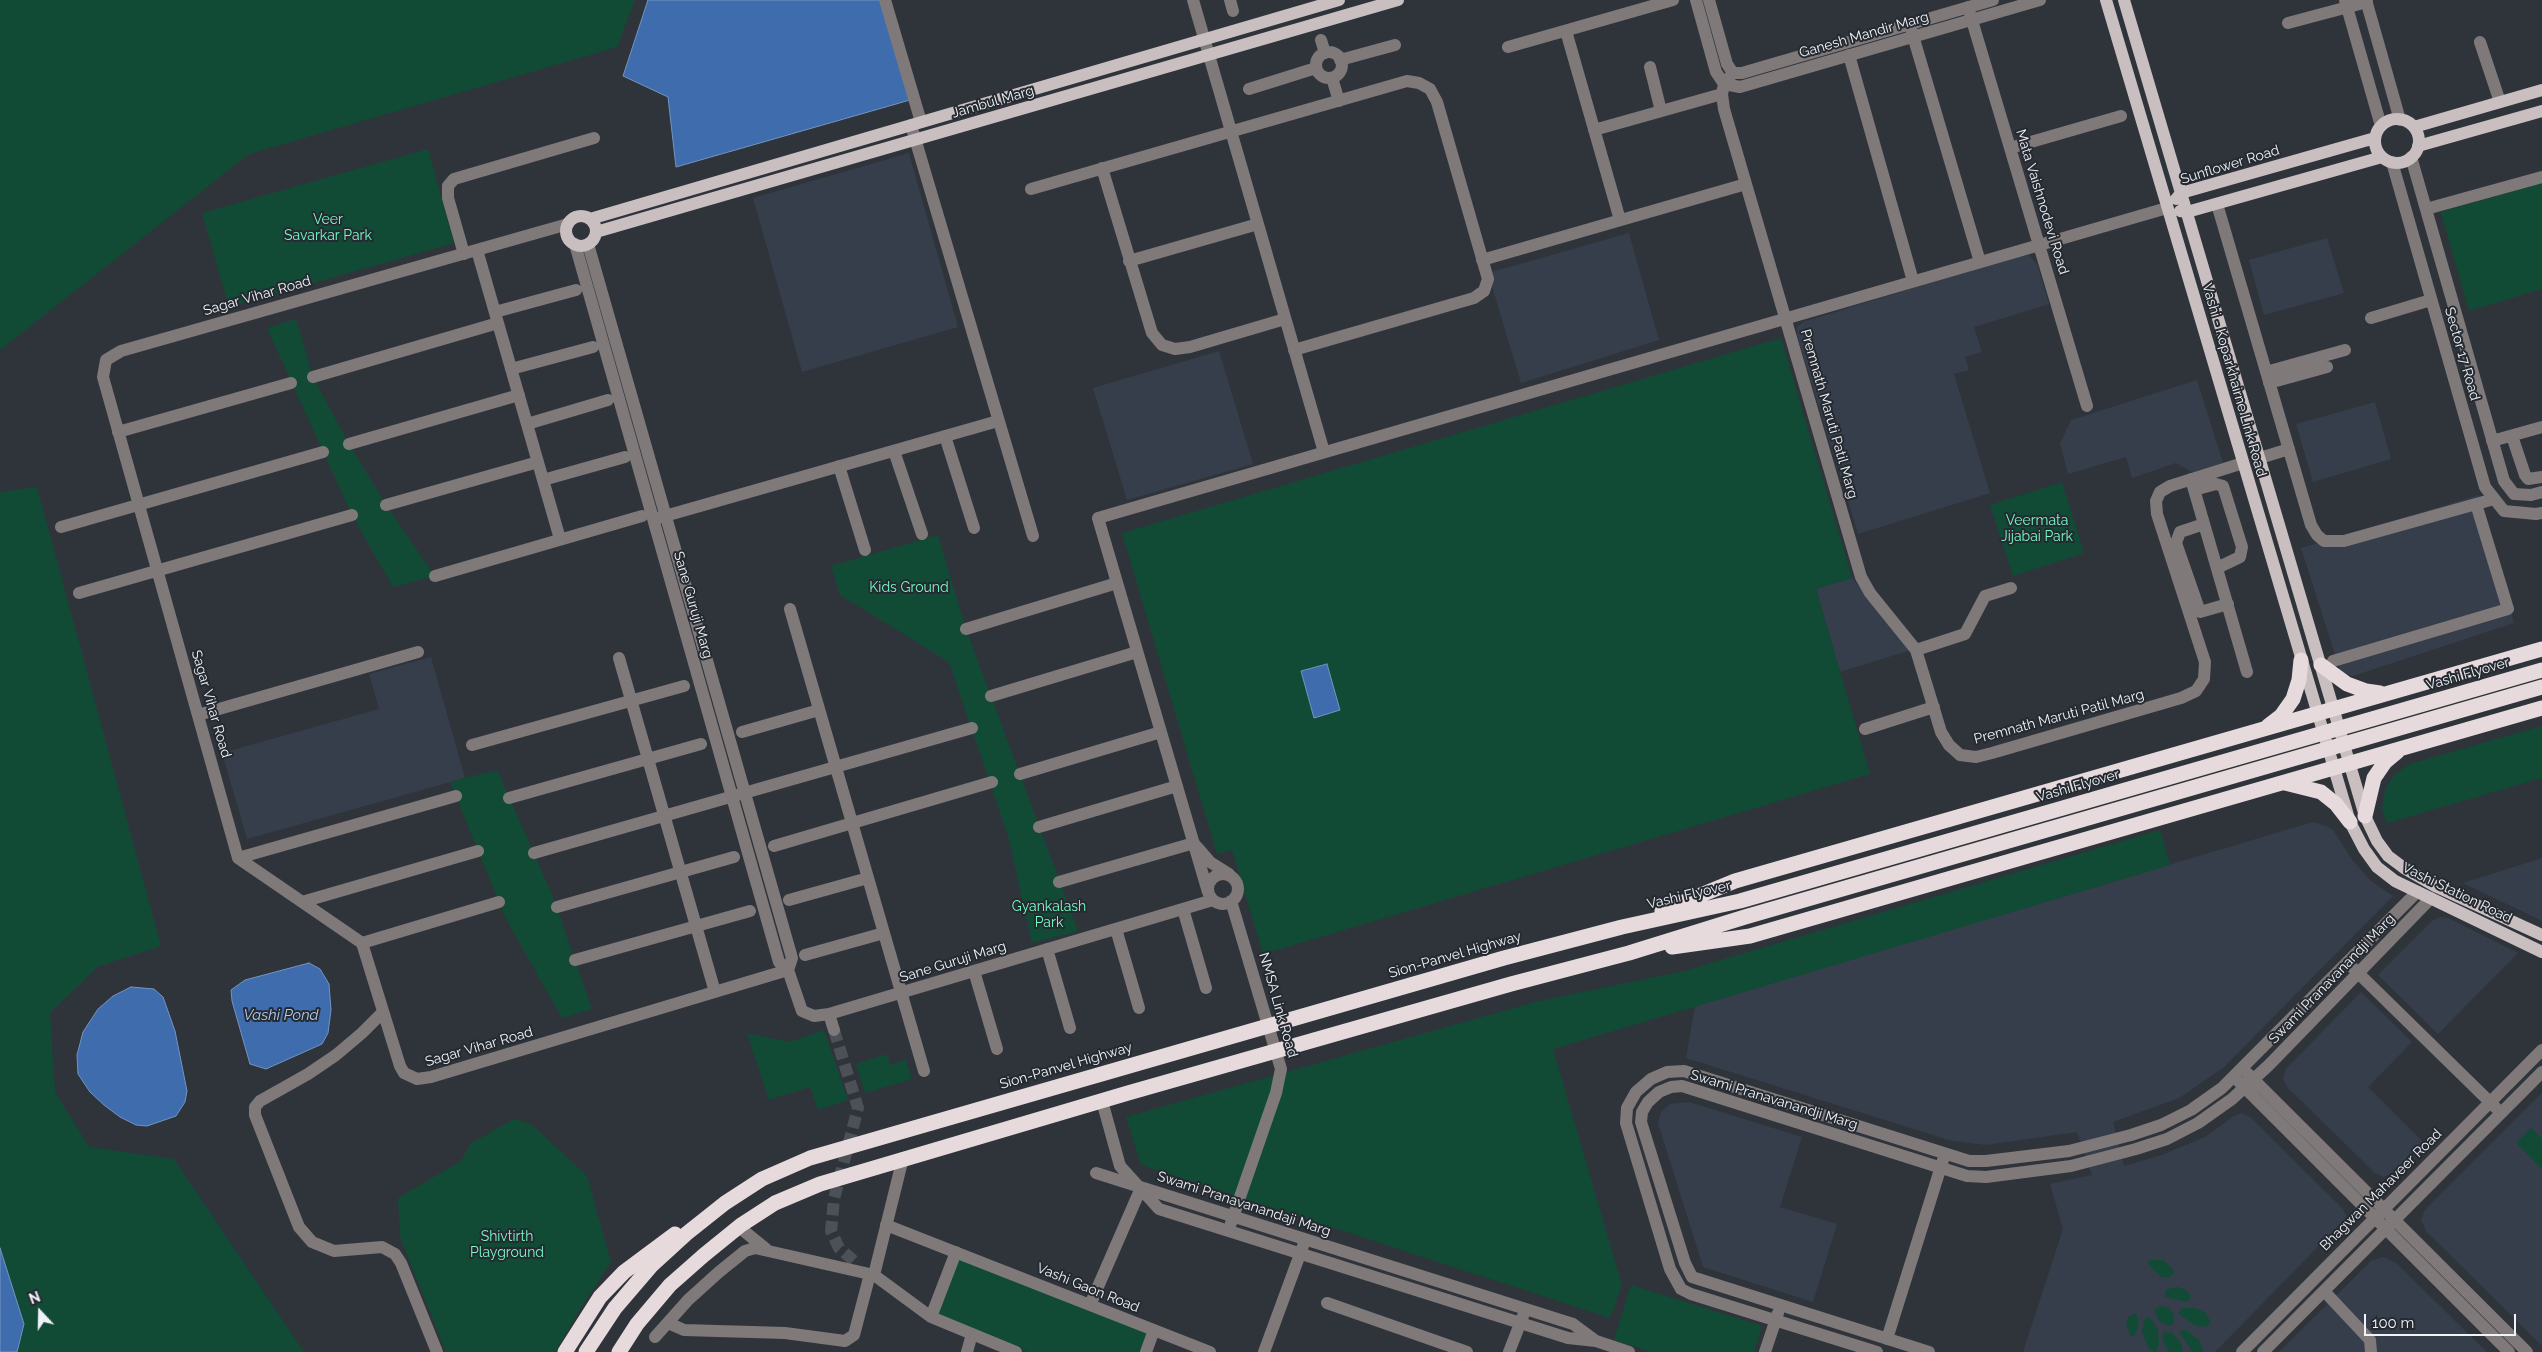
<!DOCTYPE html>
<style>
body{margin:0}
#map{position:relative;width:2542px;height:1352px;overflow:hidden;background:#2f343b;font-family:Raleway,sans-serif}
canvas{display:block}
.north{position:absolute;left:15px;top:1287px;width:50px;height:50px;-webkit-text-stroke:4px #252a31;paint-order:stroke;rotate:339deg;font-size:14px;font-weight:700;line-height:20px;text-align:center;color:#eff2f7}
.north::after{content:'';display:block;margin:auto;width:18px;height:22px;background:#eff2f7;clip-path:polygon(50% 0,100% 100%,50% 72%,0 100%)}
.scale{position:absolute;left:2364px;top:1314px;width:152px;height:22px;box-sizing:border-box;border:2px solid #eff2f7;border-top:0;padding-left:6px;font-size:15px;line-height:18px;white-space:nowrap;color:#eff2f7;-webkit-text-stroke:4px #252a31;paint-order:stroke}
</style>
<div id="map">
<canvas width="2542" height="1352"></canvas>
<div class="north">N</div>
<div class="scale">100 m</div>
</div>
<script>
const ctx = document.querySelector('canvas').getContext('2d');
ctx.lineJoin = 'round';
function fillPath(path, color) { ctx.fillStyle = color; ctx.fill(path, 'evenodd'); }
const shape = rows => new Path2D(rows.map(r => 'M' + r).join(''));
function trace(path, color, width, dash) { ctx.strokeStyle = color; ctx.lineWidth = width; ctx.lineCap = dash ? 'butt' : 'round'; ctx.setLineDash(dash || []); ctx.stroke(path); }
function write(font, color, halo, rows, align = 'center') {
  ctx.font = font + ' Raleway,sans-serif'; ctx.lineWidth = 4; ctx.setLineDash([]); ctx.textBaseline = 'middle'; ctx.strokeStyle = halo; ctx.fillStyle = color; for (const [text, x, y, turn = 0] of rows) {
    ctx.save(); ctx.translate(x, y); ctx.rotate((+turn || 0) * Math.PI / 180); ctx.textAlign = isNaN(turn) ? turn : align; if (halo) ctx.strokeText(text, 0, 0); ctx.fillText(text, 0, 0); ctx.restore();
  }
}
fillPath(shape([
 [909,153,958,327,802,372,753,198],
 [1629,233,1659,340,1521,383,1488,273],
 [2327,238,2344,293,2264,315,2249,260],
 [2029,255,2037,264,2049,304,1974,327,1982,352,1965,357,1969,370,1954,374,1990,493,1858,534,1797,335,1797,327,1803,322,2017,256],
 [1219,351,1253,464,1127,500,1093,388],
 [2197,380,2223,463,2193,473,2176,463,2132,478,2126,457,2068,474,2060,444,2071,420],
 [2375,402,2391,459,2313,482,2296,424],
 [2479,495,2514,623,2353,676,2341,673,2301,548],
 [1852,578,1911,650,1840,672,1816,589],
 [431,657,465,778,247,839,222,753,379,709,369,674],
 [2313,822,2326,826,2333,830,2353,861,2371,881,2393,896,2223,1068,2179,1098,2113,1122,2124,1166,2162,1155,2205,1137,2234,1116,2242,1113,2250,1117,2343,1209,2347,1217,2215,1352,2023,1352,2063,1229,2050,1184,2092,1175,2077,1132,1986,1145,1952,1141,1686,1058,1695,1006],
 [2542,858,2542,921,2463,883],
 [2440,917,2448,918,2518,953,2438,1034,2378,975,2432,921],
 [2361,992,2412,1042,2368,1087,2423,1142,2392,1173,2384,1177,2375,1173,2287,1087,2283,1078,2286,1069],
 [2542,1093,2542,1346,2426,1231,2421,1220,2425,1210],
 [1689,1102,1802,1137,1780,1207,1837,1224,1813,1302,1703,1267,1658,1123,1661,1112,1670,1104],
 [2383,1257,2396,1263,2487,1352,2279,1352,2371,1261]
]), '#353e4a');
fillPath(shape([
 [0,0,635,0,617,47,249,154,0,350],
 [428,149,454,243,229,307,202,213],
 [2542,183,2542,289,2469,311,2441,212],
 [296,319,313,377,349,444,386,505,435,576,393,587,352,515,267,328],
 [1781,338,1852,578,1816,589,1870,774,1263,954,1232,850,1217,854,1122,533],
 [2062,482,2084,553,2013,576,1990,505],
 [37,487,161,946,97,967,50,1013,55,1092,89,1147,174,1159,304,1352,17,1352,24,1324,0,1248,0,492],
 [938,535,966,629,1078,931,1032,943,1008,836,949,662,840,595,831,566],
 [2542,726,2542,778,2387,823,2382,809,2385,790,2394,775,2410,764],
 [497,770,553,897,592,1009,562,1018,506,919,450,782],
 [2160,830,2170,865,1553,1049,1622,1285,1610,1318,1141,1165,1126,1117,1539,1001,1684,971],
 [824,1030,848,1100,818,1110,810,1087,769,1100,747,1033,789,1042],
 [887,1054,890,1065,906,1060,912,1079,865,1093,856,1064],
 [514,1119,531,1124,587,1176,611,1262,582,1306,555,1352,446,1352,400,1237,398,1198,461,1161,470,1144],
 [2531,1128,2542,1139,2542,1169,2516,1143],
 [959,1257,1147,1332,1140,1352,1029,1352,936,1314],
 [2150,1260,2163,1260,2174,1270,2174,1273,2170,1277,2161,1277,2147,1263],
 [1631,1285,1762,1326,1754,1352,1652,1352,1614,1340],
 [2176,1287,2185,1289,2191,1297,2187,1302,2165,1297,2166,1290],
 [2162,1306,2170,1309,2174,1315,2174,1323,2170,1326,2159,1321,2154,1310],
 [2183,1308,2195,1308,2206,1313,2211,1323,2205,1327,2195,1326,2178,1313],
 [2136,1313,2139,1325,2135,1335,2131,1336,2126,1325,2129,1316],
 [2148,1317,2154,1322,2158,1331,2159,1343,2156,1352,2149,1349,2142,1332,2144,1320],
 [2185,1329,2200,1341,2203,1352,2193,1352,2179,1332],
 [2165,1332,2172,1333,2181,1343,2183,1352,2169,1352,2164,1344,2162,1336]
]), '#114b35');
const water = shape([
 [648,0,881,0,910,100,676,167,668,97,623,76,648,0],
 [1327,664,1340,710,1314,718,1301,671,1327,664],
 [309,963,320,969,329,984,331,1010,328,1033,322,1044,266,1069,250,1064,232,1001,231,990,245,980,309,963],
 [131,987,154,989,163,997,175,1031,187,1091,185,1102,176,1116,147,1126,136,1125,120,1117,104,1105,90,1092,78,1074,77,1055,83,1032,98,1009,113,996,131,987],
 [0,1248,24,1324,17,1352,0,1352,0,1248]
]);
fillPath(water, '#3f6cac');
trace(water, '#7494c2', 1);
trace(shape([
 [834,1030,858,1108,834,1199,831,1231,839,1248,855,1262]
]), '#4c5057', 12, [12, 6]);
trace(shape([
 [885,0,921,122],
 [1193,0,1324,452],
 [1230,0,1233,11],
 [1696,0,1716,72,1724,84],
 [1709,0,1727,64,1733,73],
 [2345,0,2381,126],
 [2366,0,2400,120],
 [1968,7,2087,406],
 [2288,23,2367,2],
 [1911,29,1980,262],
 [1566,31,1620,220],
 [1321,40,1325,53],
 [2480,42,2500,102],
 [1508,47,1673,0],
 '1316 65a13 13 0 1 1 26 0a13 13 0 1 1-26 0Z',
 [1849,55,1913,281],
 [1340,60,1395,45],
 [1650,67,1661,111],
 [1733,73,1724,84,1722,94,1724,109,1861,577,1870,593,1916,650,1941,732,1949,745,1960,755,1976,757,1992,753,2181,698,2196,691,2204,679,2205,662,2157,514,2156,501,2160,492,2170,486,2243,463],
 [1733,73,1742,73,1993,0],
 [1332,78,1339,101],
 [1724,84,1740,87,2040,0],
 [1249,89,1316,68],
 [911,125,1033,536],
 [1594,130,1722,94],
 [2010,148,2121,116],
 [2411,157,2504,481,2514,494,2531,495,2542,492],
 [2392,162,2485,487,2504,511,2536,514,2542,513],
 [1102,168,1152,333,1162,345,1175,349,1190,347,1285,319],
 [1031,189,1407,81,1419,83,1430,89,1437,102,1488,279,1484,291,1474,298,1294,350],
 [2217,204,2311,525,2317,535,2324,541,2344,541,2494,499],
 [2426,209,2542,177],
 [568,224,121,351,106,360,103,377,238,858,362,943,400,1066,404,1073,417,1079,431,1077,788,970],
 [575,244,779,962,788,970],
 [588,244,792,958,788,970,802,1011,814,1016,829,1014,1213,900],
 [477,250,560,539],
 [464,254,448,198,448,186,454,179,594,138],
 [1482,260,1746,184],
 [1129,261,1258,224],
 [495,312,576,290],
 [2371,318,2431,300],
 [511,369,593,347],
 [2266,372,2345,350],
 [313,377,498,323],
 [2269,383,2327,367],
 [527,424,608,400],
 [118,432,291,383],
 [945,436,974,528],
 [2512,436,2525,475,2528,479,2542,477],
 [2492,441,2542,427],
 [349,444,519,395],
 [894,451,922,534],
 [2260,458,2289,449],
 [839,466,865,550],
 [2191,479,2247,672],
 [543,480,625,457],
 [2194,490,2216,484,2223,486,2242,547,2240,557,2217,568],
 [386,505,538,462],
 [658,518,998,421],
 [2204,524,2180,532,2176,543,2200,612,2228,604],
 [61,527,323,452],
 [435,576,642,516],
 [79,593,352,515],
 [790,609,924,1071],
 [966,629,1117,583],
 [1916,650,1965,634,1985,596,2011,588],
 [619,658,715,992],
 [2333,661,2508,609,2476,504],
 [991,696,1137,652],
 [198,715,418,652],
 [1865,729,1934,707],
 [742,732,819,710],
 [472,745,684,686],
 [1020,774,1161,732],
 [509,798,701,744],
 [1039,827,1177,786],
 [774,846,992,782],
 [1197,847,1210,862,1229,874],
 [534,853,972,728],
 [238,858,456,796],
 '1208 889a15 15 0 1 1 30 0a15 15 0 1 1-30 0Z',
 [1059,882,1194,843],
 [1208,892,1098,518,2167,208],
 [789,900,868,878],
 [302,902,478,851],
 [557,907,734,857],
 [1183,909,1206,988],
 [1116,929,1139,1008],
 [362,943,499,902],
 [1047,949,1070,1028],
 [805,955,884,933],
 [575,960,750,911],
 [2353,968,2496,1108],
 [974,971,997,1049],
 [383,1012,362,1033,336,1055,308,1074,260,1101,255,1107,255,1115,299,1227,312,1242,334,1251,382,1247,395,1254,401,1263,437,1352],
 [829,1014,834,1030],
 [2247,1073,2527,1352],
 [2239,1082,2509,1352],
 [1102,1101,1120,1166,1159,1209,1568,1338,1596,1341,1629,1352],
 [1096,1173,1573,1324,1596,1341],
 [1231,1223,1276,1093,1281,1069,1231,901],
 [886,1225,1210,1352],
 [739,1227,766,1249],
 [874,1275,903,1158],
 [2324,1291,2370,1340,2371,1352],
 [1327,1303,1467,1352],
 [1090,1305,1141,1188],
 [931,1317,1016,1352],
 [668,1323,684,1330,785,1333,845,1341,854,1335,870,1274],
 [655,1337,688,1300,719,1272,745,1251,755,1248,874,1275,931,1317,956,1252],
 [1887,1339,1943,1160],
 [967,1352,972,1334],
 [1146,1352,1154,1330],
 [1264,1352,1303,1246],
 [1509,1352,1523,1316],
 [1765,1352,1778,1313],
 [1877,1352,1691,1294,1681,1289,1670,1269,1626,1123,1627,1108,1636,1092,1651,1079,1667,1072,1684,1071,1969,1161,1986,1161,2069,1151,2131,1135,2161,1125,2191,1110,2222,1088,2417,892],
 [1929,1352,1692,1277,1685,1263,1641,1122,1642,1112,1648,1102,1659,1092,1671,1087,1682,1086,1967,1176,1986,1177,2071,1166,2136,1149,2167,1139,2198,1123,2232,1099,2269,1065,2431,898],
 [2242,1352,2542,1050],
 [2263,1352,2542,1072]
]), '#7f797a', 12);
trace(shape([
 [2106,0,2350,822,2364,849,2377,867,2395,881,2542,952],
 [2124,0,2365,816,2377,841,2388,856,2404,868,2435,886,2542,935],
 '2375 141a22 22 0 1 1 44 0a22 22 0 1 1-44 0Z',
 [2414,127,2542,90],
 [2418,146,2542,111],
 [2176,199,2181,193,2375,138],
 [2180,211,2187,212,2382,157],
 '566 231a15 15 0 1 1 30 0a15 15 0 1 1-30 0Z',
 [590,219,1339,0],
 [596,232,1398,0]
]), '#cabfc0', 12);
trace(shape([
 [2321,665,2347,684,2366,691,2380,693],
 [2268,726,2281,716,2293,699,2299,680,2301,660],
 [2285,783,2321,792,2336,804,2350,822],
 [2365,816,2374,778,2385,762,2397,752],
 [1662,911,1735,881,2542,649],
 [1672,947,1750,936,2542,708],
 [565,1352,600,1297,624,1272,675,1234],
 [586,1352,615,1308,651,1266,686,1234,725,1203,762,1179,810,1158,1504,958,1622,927,1740,901,2542,670],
 [619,1352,637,1324,670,1285,704,1255,741,1225,775,1203,820,1184,1128,1093,1511,984,1629,953,1745,917,2542,687]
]), '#e7dadc', 15);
write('14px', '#eff2f7', '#252a31', [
 ["Ganesh Mandir Marg",1864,35,-16],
 ["Jambul Marg",993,102,-16],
 ["Sunflower Road",2230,165,-17],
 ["Mata Vaishnodevi Road",2042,202,73],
 ["Sagar Vihar Road",257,296,-16],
 ["Sector 17 Road",2462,354,74],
 ["Vashi - Koparkhairne Link Road",2234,380,74],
 ["Premnath Maruti Patil Marg",1829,414,74],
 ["Sane Guruji Marg",693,605,74],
 ["Vashi Flyover",2468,674,-16],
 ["Sagar Vihar Road",211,704,74],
 ["Premnath Maruti Patil Marg",2059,717,-15],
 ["Vashi Flyover",2078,786,-16],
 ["Vashi Station Road",2457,893,26],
 ["Vashi Flyover",1689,895,-13],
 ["Sion-Panvel Highway",1455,955,-16],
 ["Sane Guruji Marg",953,962,-17],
 ["Swami Pranavanandji Marg",2332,979,-46],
 ["NMSA Link Road",1278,1005,74],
 ["Sagar Vihar Road",479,1047,-16],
 ["Sion-Panvel Highway",1066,1066,-16],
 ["Swami Pranavanandji Marg",1774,1100,17],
 ["Bhagwan Mahaveer Road",2381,1190,-45],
 ["Swami Pranavanandaji Marg",1244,1204,18],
 ["Vashi Gaon Road",1088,1288,22]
]);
write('14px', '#76fcc5', '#252a31', [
 ["Veer",328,220],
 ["Savarkar Park",328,236],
 ["Veermata",2037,521],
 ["Jijabai Park",2037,537],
 ["Kids Ground",909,588],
 ["Gyankalash",1049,907],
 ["Park",1049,923],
 ["Shivtirth",507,1237],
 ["Playground",507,1253]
]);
write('italic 15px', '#b3ccef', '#252a31', [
 ["Vashi Pond",281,1015]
]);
</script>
